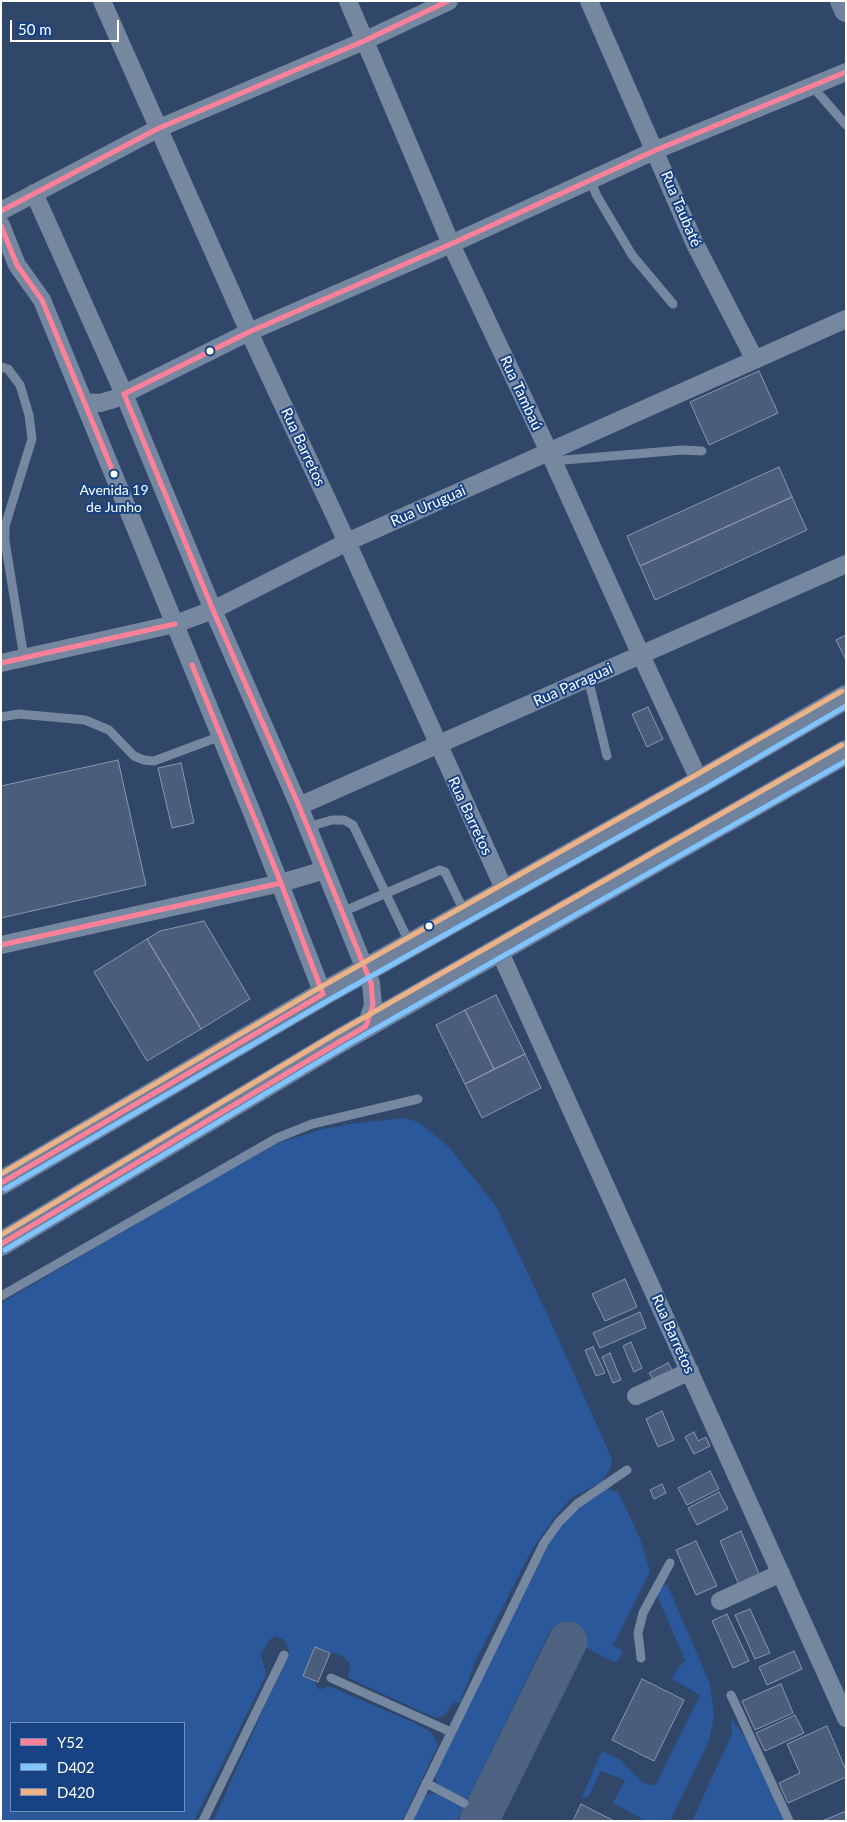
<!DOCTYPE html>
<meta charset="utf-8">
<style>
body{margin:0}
#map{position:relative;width:847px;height:1822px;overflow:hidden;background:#30476a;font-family:Lato,sans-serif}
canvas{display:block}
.frame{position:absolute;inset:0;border:2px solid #fff;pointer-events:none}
.legend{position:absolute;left:10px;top:1722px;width:175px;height:90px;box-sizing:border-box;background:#174283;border:1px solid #748eb5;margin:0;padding:6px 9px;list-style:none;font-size:15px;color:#fff}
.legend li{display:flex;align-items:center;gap:10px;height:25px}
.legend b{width:25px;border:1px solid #748eb5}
.scale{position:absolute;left:10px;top:20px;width:109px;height:22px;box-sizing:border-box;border:2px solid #fff;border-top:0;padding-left:6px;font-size:15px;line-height:18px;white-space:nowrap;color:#fff;-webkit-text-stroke:4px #174283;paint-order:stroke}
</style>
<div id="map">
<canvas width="847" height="1822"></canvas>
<div class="frame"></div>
<ul class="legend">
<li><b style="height:6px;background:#ff8098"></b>Y52</li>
<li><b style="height:6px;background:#80c4ff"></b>D402</li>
<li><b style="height:6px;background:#ebb288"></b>D420</li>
</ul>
<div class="scale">50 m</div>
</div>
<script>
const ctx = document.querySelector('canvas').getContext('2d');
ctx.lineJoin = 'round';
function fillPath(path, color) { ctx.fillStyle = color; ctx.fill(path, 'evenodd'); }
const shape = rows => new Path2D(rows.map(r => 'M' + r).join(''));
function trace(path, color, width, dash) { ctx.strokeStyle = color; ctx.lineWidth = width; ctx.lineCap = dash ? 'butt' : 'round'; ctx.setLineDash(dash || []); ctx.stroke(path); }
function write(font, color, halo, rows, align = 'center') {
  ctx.font = font + ' Lato,sans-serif'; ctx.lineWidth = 4; ctx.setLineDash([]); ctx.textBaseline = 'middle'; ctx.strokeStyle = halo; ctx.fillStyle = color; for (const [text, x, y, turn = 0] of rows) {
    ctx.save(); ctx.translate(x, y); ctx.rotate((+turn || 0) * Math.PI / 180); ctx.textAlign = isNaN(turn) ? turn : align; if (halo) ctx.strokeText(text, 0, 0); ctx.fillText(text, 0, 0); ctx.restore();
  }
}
fillPath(shape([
 [403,1118,419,1122,450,1148,497,1208,554,1329,612,1459,610,1470,600,1483,572,1497,554,1518,530,1553,475,1662,460,1703,455,1702,449,1708,446,1714,438,1718,424,1713,349,1678,348,1674,350,1668,349,1662,341,1655,315,1647,303,1676,314,1681,319,1690,329,1686,412,1722,431,1732,438,1745,402,1821,213,1821,289,1652,286,1641,276,1636,269,1640,261,1655,266,1674,264,1679,194,1821,1,1821,1,1303,220,1175,281,1142,323,1129,357,1123],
 [11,1723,184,1723,184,1811,11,1811],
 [610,1489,618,1493,622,1500,640,1539,650,1571,613,1646,622,1650,622,1654,618,1661,616,1662,611,1661,568,1638,550,1631,468,1799,442,1788,437,1784,434,1774,559,1522,599,1490],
 [667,1584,710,1684,714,1716,709,1741,670,1821,646,1821,613,1803,625,1780,601,1771,588,1797,582,1797,602,1751,619,1759,643,1783,655,1786,700,1695,672,1679,676,1671,685,1660,655,1591],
 [731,1719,756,1750,789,1821,692,1821,732,1734],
 [430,1793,440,1795,464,1806,457,1821,409,1821,418,1801]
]), '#2b579b');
trace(shape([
 [479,1821,568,1641]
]), '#4e6281', 39);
const building = shape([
 [759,371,778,413,709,445,690,402,759,371],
 [779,467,792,497,640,566,627,536,779,467],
 [792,497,807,530,655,600,640,566,792,497],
 [846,635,846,660,836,640,846,635],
 [648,707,663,739,647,747,632,714,648,707],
 [118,760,146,885,1,918,1,786,118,760],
 [181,763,194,823,172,828,158,768,181,763],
 [204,921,250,999,201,1029,147,939,160,931,204,921],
 [147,939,201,1029,147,1061,94,972,147,939],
 [496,995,525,1054,494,1069,465,1010,496,995],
 [465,1010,494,1069,465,1084,436,1025,465,1010],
 [525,1054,541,1088,482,1118,465,1084,525,1054],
 [625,1279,637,1307,605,1321,592,1294,625,1279],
 [640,1312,646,1328,600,1348,593,1333,640,1312],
 [631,1342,642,1368,634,1372,623,1346,631,1342],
 [593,1347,605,1373,596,1376,585,1350,593,1347],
 [610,1353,621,1380,613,1383,602,1357,610,1353],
 [668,1363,673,1371,654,1381,649,1373,668,1363],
 [662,1411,674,1440,658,1447,646,1419,662,1411],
 [694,1432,698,1441,706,1437,710,1446,694,1454,685,1437,694,1432],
 [710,1471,719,1489,687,1505,678,1488,710,1471],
 [662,1484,666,1493,654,1499,650,1490,662,1484],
 [719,1492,728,1509,697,1525,688,1508,719,1492],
 [741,1531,760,1576,739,1585,720,1541,741,1531],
 [696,1541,717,1586,696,1595,676,1550,696,1541],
 [750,1609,770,1653,755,1659,735,1615,750,1609],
 [727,1614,749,1661,733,1668,712,1621,727,1614],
 [315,1647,330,1653,318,1682,303,1676,315,1647],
 [794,1651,802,1669,767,1685,759,1667,794,1651],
 [642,1679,684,1700,654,1761,612,1740,642,1679],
 [781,1684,793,1713,755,1730,742,1701,781,1684],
 [795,1715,804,1733,765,1751,756,1733,795,1715],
 [827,1726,846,1770,846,1777,788,1803,779,1783,800,1773,787,1744,827,1726],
 [581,1804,614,1821,573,1821,581,1804],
 [846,1811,846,1821,822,1821,846,1811]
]);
fillPath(building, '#4a5d7a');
trace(building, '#8a98ae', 1);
trace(shape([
 [812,86,846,125],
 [590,180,597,196,632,255,673,304],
 [1,367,8,369,20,385,29,415,32,439,5,526,5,541,24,658],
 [553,461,682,450,702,451],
 [588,678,607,756],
 [1,717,19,714,85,720,109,730,134,756,144,760,154,761,221,736],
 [308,827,332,820,344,820,353,825,410,944],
 [342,912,440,870,445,872,465,913],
 [1,1296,277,1138,312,1124,418,1099],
 [641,1658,638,1633,643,1613,670,1563],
 [331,1678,451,1732],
 [731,1695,789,1821],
 [426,1783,464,1803],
 [203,1821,284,1655],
 [408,1821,544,1543,559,1522,577,1504,627,1470]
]), '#7687a0', 9);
trace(shape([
 [102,1,249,332,347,542,505,891],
 [348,1,451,244,549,452,641,655,700,782],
 [589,1,695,244,755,360],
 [34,193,124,394,213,610,299,806,365,969,371,983,373,1005,366,1026],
 [1,211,157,129,364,41,449,1],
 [1,225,17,265,42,300,253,815,323,994],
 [84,402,100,403,114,399,249,332,451,244,656,150,846,72],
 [1,663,175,624,213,610,347,542,846,319],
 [299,806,846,564],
 [1,945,281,883,325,870],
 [499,950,846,1718],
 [636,1396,690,1371],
 [720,1601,781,1573]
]), '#7687a0', 18);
trace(shape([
 [842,1,846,10],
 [1,1183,323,994,700,782,846,697],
 [1,1244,341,1040,846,752]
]), '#71829d', 24);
trace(shape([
 [1,211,157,129,364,41,448,1],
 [1,226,17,265,42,300,114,474],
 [1,663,175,624],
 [1,945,281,883],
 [1,1183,323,994,281,883,192,665],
 [1,1244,366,1026,373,1005,371,983,299,806,213,610,124,394,249,332,451,244,656,150,846,72]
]), '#ff8098', 5);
trace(shape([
 [5,1189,327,1001,704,789,846,706],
 [5,1250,345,1046,846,761]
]), '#80c4ff', 5);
trace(shape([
 [1,1174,319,988,696,775,842,691],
 [1,1235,337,1033,842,745]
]), '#ebb288', 5);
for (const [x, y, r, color] of [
 [210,351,4.5,"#fff"],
 [114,474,4.5,"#fff"],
 [429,926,4.5,"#fff"]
]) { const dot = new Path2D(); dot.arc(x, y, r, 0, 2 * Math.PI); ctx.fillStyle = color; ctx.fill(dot); trace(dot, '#174283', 2); }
write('14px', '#fff', '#174283', [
 ["Avenida 19",114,490],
 ["de Junho",114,507]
]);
write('15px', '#fff', '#174283', [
 ["Rua Taubaté",681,209,67],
 ["Rua Tambaú",521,393,65],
 ["Rua Barretos",303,447,65],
 ["Rua Uruguai",428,506,-24],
 ["Rua Paraguai",573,685,-24],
 ["Rua Barretos",470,816,65],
 ["Rua Barretos",673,1334,66]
]);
</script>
